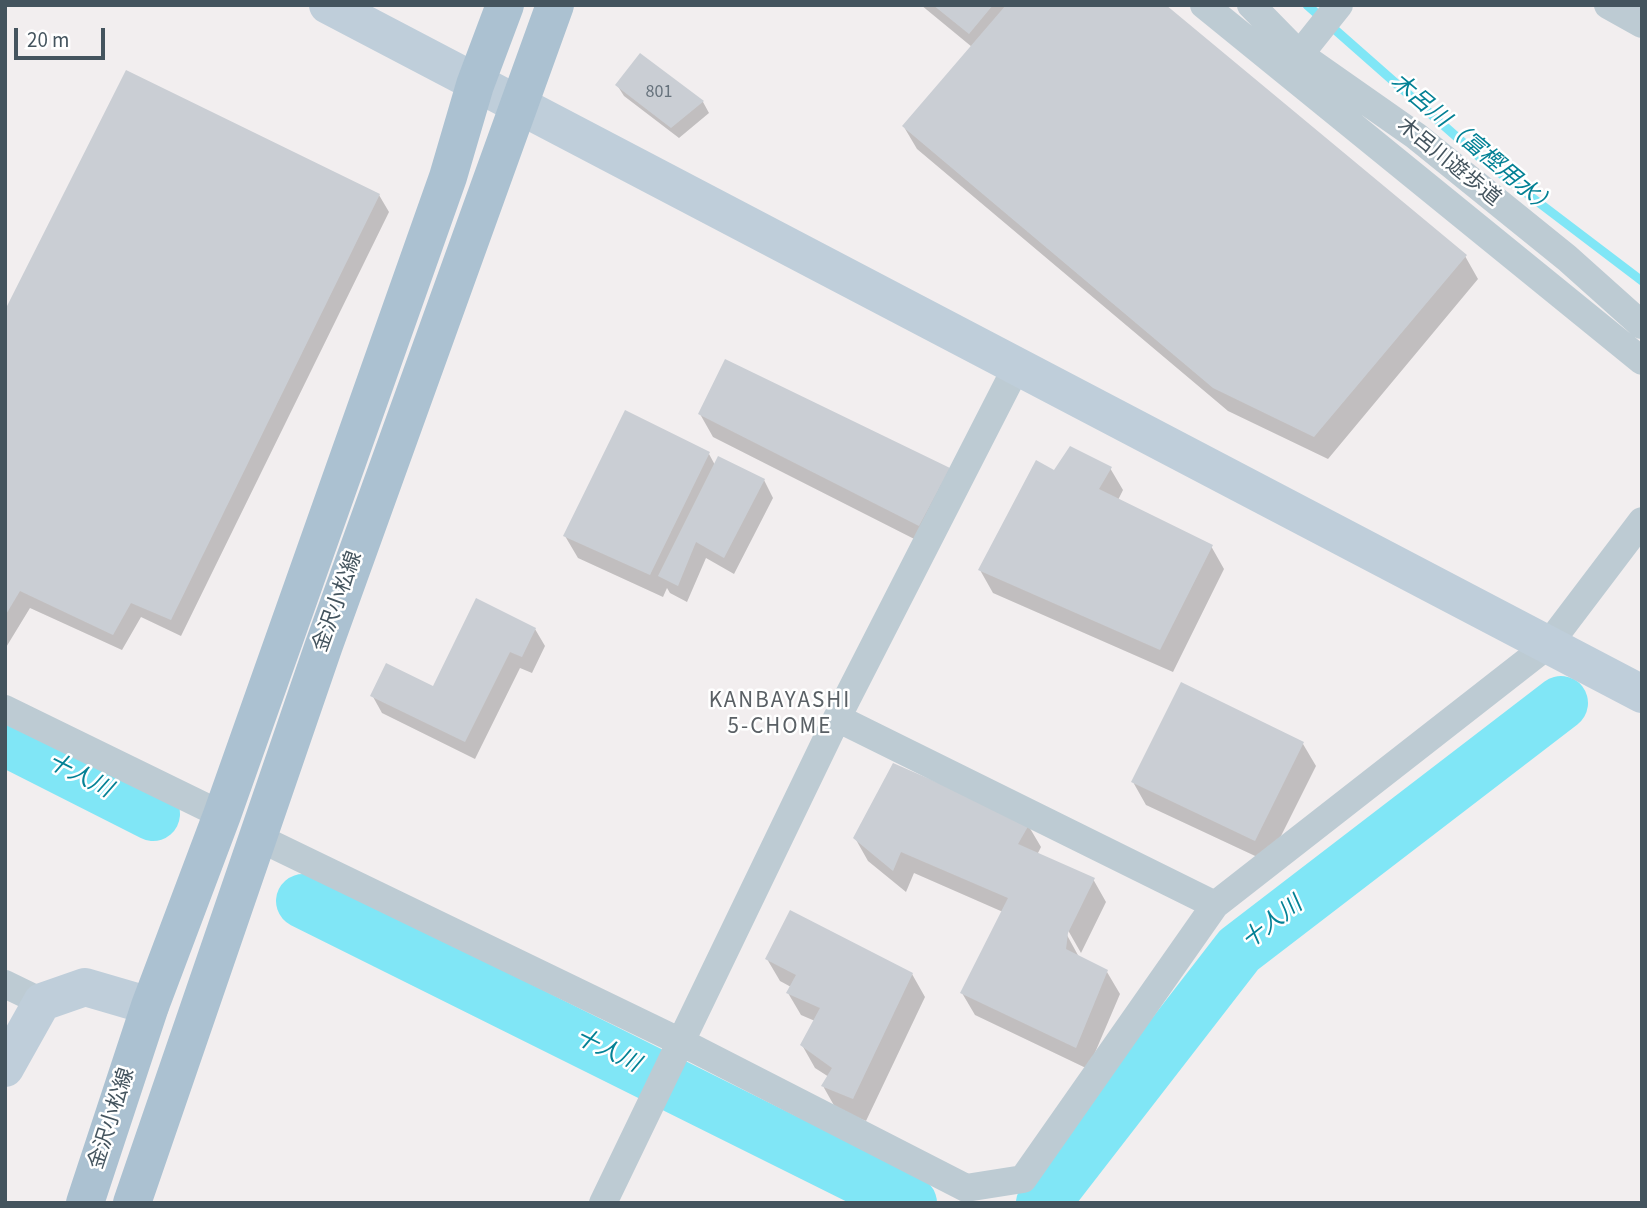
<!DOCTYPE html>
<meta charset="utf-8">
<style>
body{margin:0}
#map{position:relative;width:1647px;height:1208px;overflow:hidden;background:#f2eeef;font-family:"Source Sans 3",sans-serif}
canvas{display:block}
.frame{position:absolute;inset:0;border:7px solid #44545e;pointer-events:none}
.scale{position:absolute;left:14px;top:28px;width:91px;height:32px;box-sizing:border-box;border:4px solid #44545e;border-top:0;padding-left:9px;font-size:21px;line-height:24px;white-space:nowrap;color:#44545e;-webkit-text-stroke:5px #fff;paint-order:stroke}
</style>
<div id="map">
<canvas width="1647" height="1208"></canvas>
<div class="frame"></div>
<div class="scale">20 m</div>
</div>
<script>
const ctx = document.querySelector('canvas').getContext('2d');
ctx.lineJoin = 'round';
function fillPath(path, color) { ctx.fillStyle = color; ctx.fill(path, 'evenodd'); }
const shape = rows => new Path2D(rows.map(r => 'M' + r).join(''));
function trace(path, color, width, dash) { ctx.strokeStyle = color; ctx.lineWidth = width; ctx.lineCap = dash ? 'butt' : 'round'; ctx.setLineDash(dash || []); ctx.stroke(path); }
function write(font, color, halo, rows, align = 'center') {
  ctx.font = font + ' "Source Sans 3","Noto Sans JP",sans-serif'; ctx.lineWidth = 5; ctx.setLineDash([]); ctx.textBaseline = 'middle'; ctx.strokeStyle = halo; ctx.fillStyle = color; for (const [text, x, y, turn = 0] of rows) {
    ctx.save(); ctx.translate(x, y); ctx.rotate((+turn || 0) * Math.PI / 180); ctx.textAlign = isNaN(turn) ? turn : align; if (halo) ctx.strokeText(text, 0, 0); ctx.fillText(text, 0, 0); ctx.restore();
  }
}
fillPath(shape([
 [921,5,1163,5,1465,256,1478,279,1328,459,1228,411,917,149,904,127,972,47],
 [617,85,703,102,709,113,679,138,624,96],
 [379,195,389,212,181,636,141,617,122,650,30,608,5,649,5,314],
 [700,414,949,469,932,548,713,437],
 [709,454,715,465,764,480,773,498,734,574,706,558,687,602,670,593,667,588,663,597,578,558,565,536],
 [1110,468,1123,490,1118,500,1211,546,1224,569,1173,672,993,593,980,570,1054,472],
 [535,629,545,646,532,673,520,668,475,759,382,713,372,695,434,689],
 [1303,744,1316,766,1268,862,1146,805,1133,782],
 [1028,825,1041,847,1037,855,1093,879,1106,902,1081,953,1065,925,1062,926,1079,957,1107,972,1120,994,1088,1069,975,1015,962,993,1003,912,914,873,906,892,868,861,855,838],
 [767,959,912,974,925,997,866,1121,836,1109,823,1086,829,1077,815,1068,802,1045,815,1021,801,1015,788,993,791,987,780,981]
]), '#0003');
trace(shape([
 [1307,5,1484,161,1642,281]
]), '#80e6f6', 9);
trace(shape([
 [5,739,153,814],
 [303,901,910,1203],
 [1043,1203,1239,950,1561,703]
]), '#80e6f6', 54);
fillPath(shape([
 [933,5,993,5,969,34],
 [1006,5,1166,5,1467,255,1314,437,1213,388,902,126],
 [640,53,704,101,671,128,615,85],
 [126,70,380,194,171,620,131,603,113,635,20,591,5,616,5,310],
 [725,359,950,468,919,526,698,414],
 [625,410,710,452,650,575,563,536],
 [1070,446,1112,467,1099,489,1213,545,1160,650,978,570,1036,460,1054,470],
 [718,456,765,479,724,558,696,542,678,586,658,576],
 [476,598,536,628,522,657,510,652,465,742,370,696,386,663,433,686],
 [1181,682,1304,742,1255,841,1131,782],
 [893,763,1030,823,1018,844,1095,878,1068,933,1066,949,1108,970,1076,1048,960,993,1008,898,901,852,893,871,853,838],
 [790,910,913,973,853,1099,821,1086,832,1068,800,1045,820,1008,786,993,796,975,765,959]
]), '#caced4');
trace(shape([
 [1204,5,1642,361],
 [1251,5,1299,54,1416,136,1567,258,1642,325],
 [1608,5,1642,24],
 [1288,69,1339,5],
 [5,709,222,815],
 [837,718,1215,905,1548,645,1642,521],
 [257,837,683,1043,966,1188,1023,1179,1215,905],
 [5,984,42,1002],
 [603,1203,837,718,1016,368]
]), '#bdcbd3', 28);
trace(shape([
 [328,5,1642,694],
 [5,1068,42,1002,85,987,150,1006]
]), '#bfceda', 38);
trace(shape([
 [85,1203,150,1006,222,815,448,177,475,85,505,5],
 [132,1203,324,645,555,5]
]), '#abc1d1', 38);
write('18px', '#66727c', null, [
 ["801",659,93]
]);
write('21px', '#44545e', '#fff', [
 ["木呂川遊歩道",1448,163,39],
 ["金沢小松線",339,602,-70],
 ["金沢小松線",113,1119,-72]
]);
write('italic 23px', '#038195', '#fff', [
 ["木呂川（富樫用水）",1472,146,40],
 ["十人川",79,777,27],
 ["十人川",1273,924,-38],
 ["十人川",607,1052,26]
]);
ctx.letterSpacing = '2px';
write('23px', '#5a6065', '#fff', [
 ["KANBAYASHI",780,702],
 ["5-CHOME",780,728]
]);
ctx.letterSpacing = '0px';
</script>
